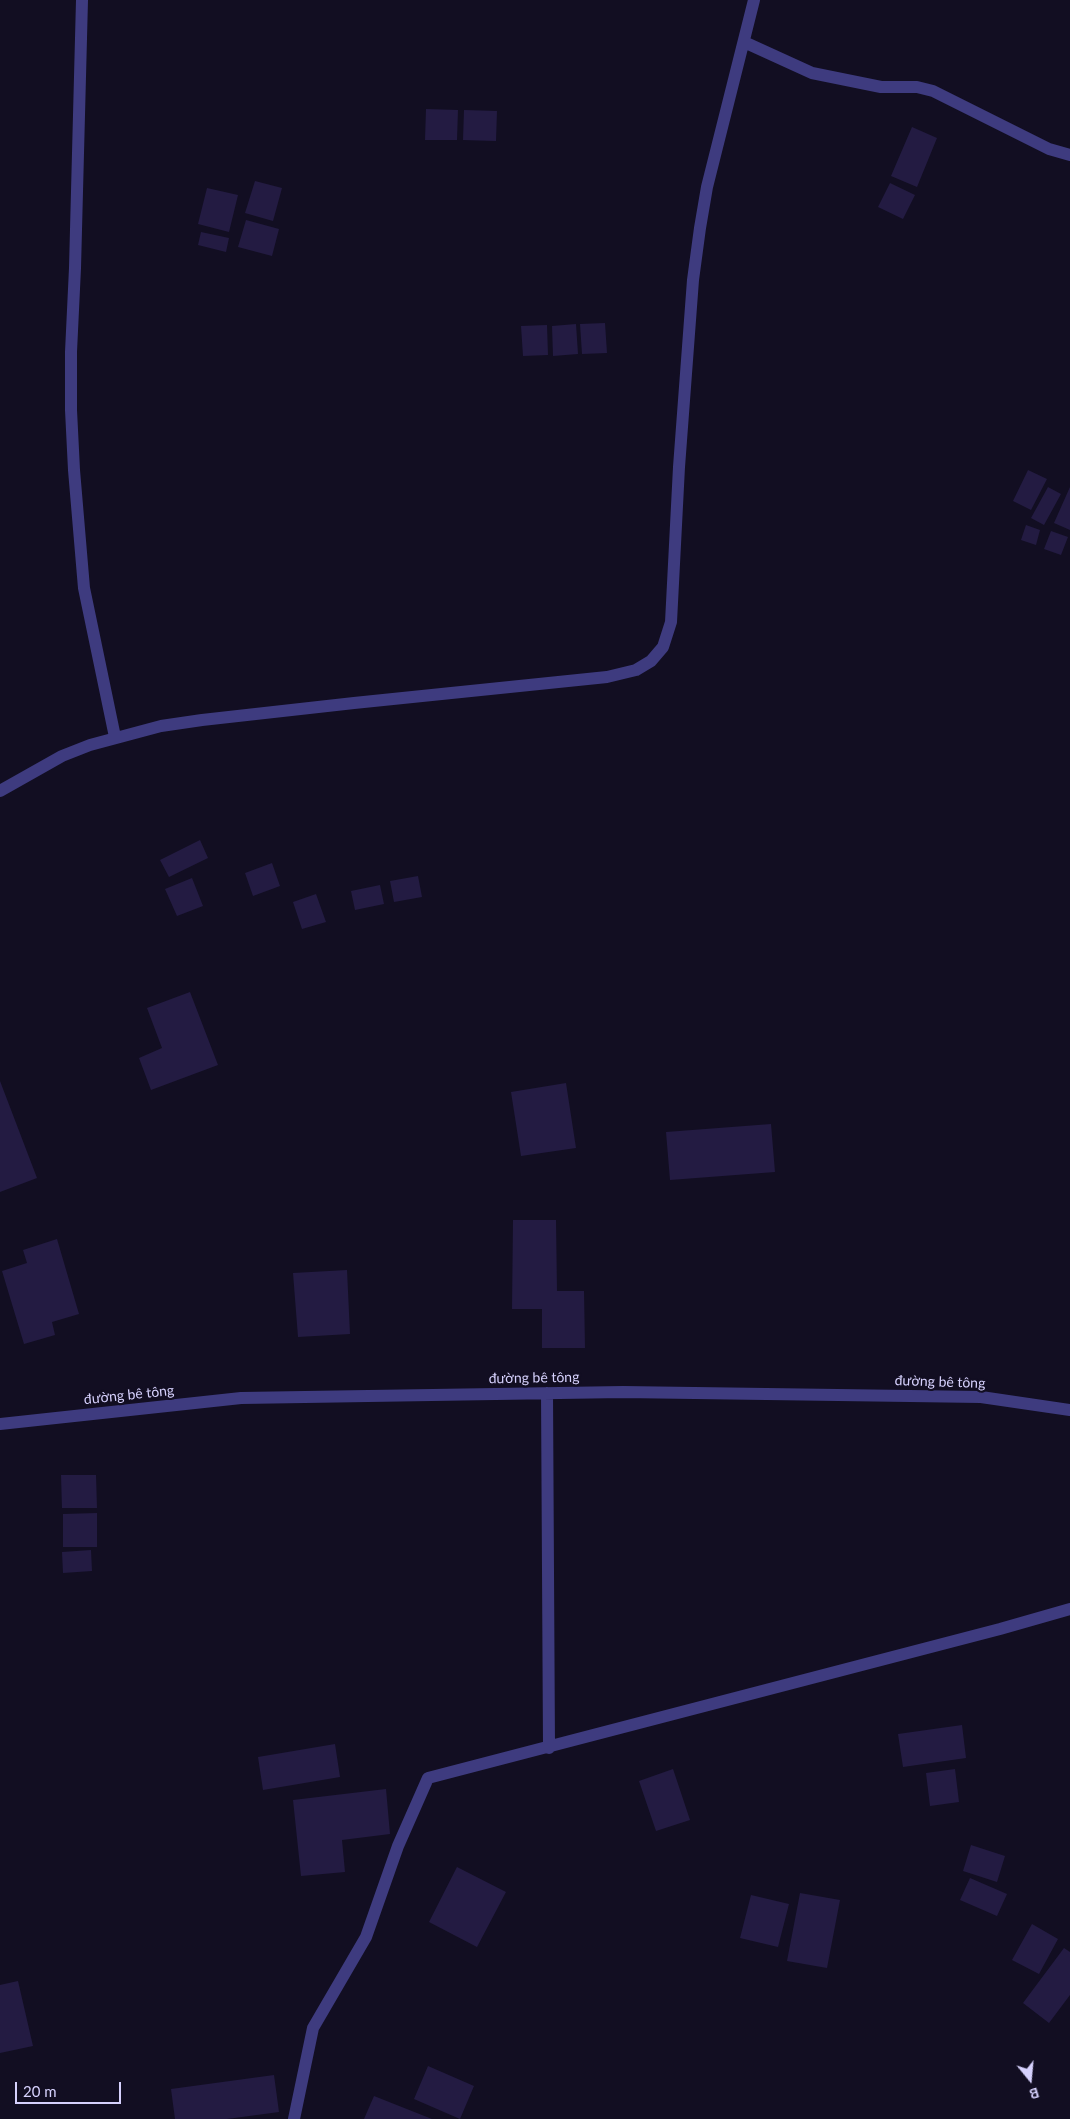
<!DOCTYPE html>
<meta charset="utf-8">
<style>
body{margin:0}
#map{position:relative;width:1070px;height:2119px;overflow:hidden;background:#120e22;font-family:Lato,sans-serif}
canvas{display:block}
.north{position:absolute;left:1005px;top:2054px;width:50px;height:50px;-webkit-text-stroke:4px #120e22;paint-order:stroke;rotate:163deg;font-size:14px;font-weight:700;line-height:20px;text-align:center;color:#d6d1fd}
.north::after{content:'';display:block;margin:auto;width:18px;height:22px;background:#d6d1fd;clip-path:polygon(50% 0,100% 100%,50% 72%,0 100%)}
.scale{position:absolute;left:15px;top:2082px;width:106px;height:22px;box-sizing:border-box;border:2px solid #d6d1fd;border-top:0;padding-left:6px;font-size:15px;line-height:18px;white-space:nowrap;color:#d6d1fd;-webkit-text-stroke:4px #120e22;paint-order:stroke}
</style>
<div id="map">
<canvas width="1070" height="2119"></canvas>
<div class="north">B</div>
<div class="scale">20 m</div>
</div>
<script>
const ctx = document.querySelector('canvas').getContext('2d');
ctx.lineJoin = 'round';
function fillPath(path, color) { ctx.fillStyle = color; ctx.fill(path, 'evenodd'); }
const shape = rows => new Path2D(rows.map(r => 'M' + r).join(''));
function trace(path, color, width, dash) { ctx.strokeStyle = color; ctx.lineWidth = width; ctx.lineCap = dash ? 'butt' : 'round'; ctx.setLineDash(dash || []); ctx.stroke(path); }
function write(font, color, halo, rows, align = 'center') {
  ctx.font = font + ' Lato,sans-serif'; ctx.lineWidth = 4.5; ctx.setLineDash([]); ctx.textBaseline = 'middle'; ctx.strokeStyle = halo; ctx.fillStyle = color; for (const [text, x, y, turn = 0] of rows) {
    ctx.save(); ctx.translate(x, y); ctx.rotate((+turn || 0) * Math.PI / 180); ctx.textAlign = isNaN(turn) ? turn : align; if (halo) ctx.strokeText(text, 0, 0); ctx.fillText(text, 0, 0); ctx.restore();
  }
}
fillPath(shape([
 [426,109,458,110,457,140,425,140],
 [464,110,497,111,496,141,463,140],
 [912,127,937,138,917,187,891,176],
 [255,181,282,188,273,221,245,213],
 [890,183,915,195,903,219,878,207],
 [207,188,238,195,229,232,198,224],
 [246,220,279,229,272,256,238,247],
 [201,232,229,238,226,252,198,245],
 [605,323,607,353,582,354,580,324],
 [576,324,578,354,553,356,552,326],
 [547,325,548,355,523,356,521,326],
 [1028,470,1047,479,1031,510,1013,501],
 [1048,487,1061,494,1044,525,1031,518],
 [1070,487,1070,530,1054,523],
 [1026,525,1040,530,1036,545,1021,540],
 [1051,531,1068,537,1061,555,1044,549],
 [200,840,208,858,169,877,160,860],
 [272,863,280,886,253,896,245,873],
 [418,876,422,897,394,902,390,881],
 [192,878,203,906,177,916,165,889],
 [380,885,384,904,355,910,351,891],
 [316,894,326,922,302,929,293,902],
 [190,992,218,1065,151,1090,139,1058,162,1048,147,1008],
 [0,1081,37,1178,0,1192],
 [566,1083,576,1148,521,1156,511,1092],
 [771,1124,775,1172,670,1180,666,1132],
 [513,1220,556,1220,557,1291,584,1291,585,1348,542,1348,542,1309,512,1309],
 [57,1239,79,1314,52,1322,55,1335,24,1344,2,1271,27,1263,23,1250],
 [347,1270,350,1334,298,1337,293,1273],
 [61,1475,96,1475,97,1508,62,1508],
 [97,1513,97,1547,63,1547,63,1514],
 [91,1550,92,1571,63,1573,62,1552],
 [962,1725,966,1758,903,1767,898,1734],
 [335,1744,340,1777,263,1790,258,1757],
 [673,1769,690,1820,656,1831,639,1781],
 [955,1769,959,1802,930,1806,926,1773],
 [386,1789,390,1834,342,1840,345,1872,301,1876,293,1800],
 [971,1845,1005,1856,997,1882,963,1871],
 [457,1867,506,1892,477,1947,429,1922],
 [970,1878,1007,1894,997,1916,960,1900],
 [800,1893,840,1900,827,1968,787,1961],
 [751,1895,789,1904,778,1947,740,1938],
 [1032,1924,1058,1939,1039,1974,1012,1960],
 [1064,1948,1070,1952,1070,1995,1049,2023,1023,2003],
 [18,1981,33,2046,0,2053,0,1985],
 [428,2066,474,2086,460,2119,414,2099],
 [274,2075,279,2112,227,2119,175,2119,171,2089],
 [374,2096,432,2119,364,2119]
]), '#231b42');
trace(shape([
 [82,0,75,268,71,352,71,410,74,470,84,588,115,737],
 [744,42,812,73,881,87,917,87,933,91,1049,149,1070,155],
 [0,791,62,756,90,745,161,726,202,720,354,703,607,677,636,670,651,661,663,647,671,622,679,467,693,280,700,228,707,187,754,0],
 [547,1393,549,1748],
 [0,1424,241,1398,623,1392,981,1397,1070,1410],
 [294,2119,313,2028,366,1937,398,1846,428,1778,1000,1629,1070,1609]
]), '#3e3b7f', 12);
write('14px', '#d6d1fd', '#120e22', [
 ["đường bê tông",534,1378,-1],
 ["đường bê tông",940,1382,2],
 ["đường bê tông",129,1395,-6]
]);
</script>
